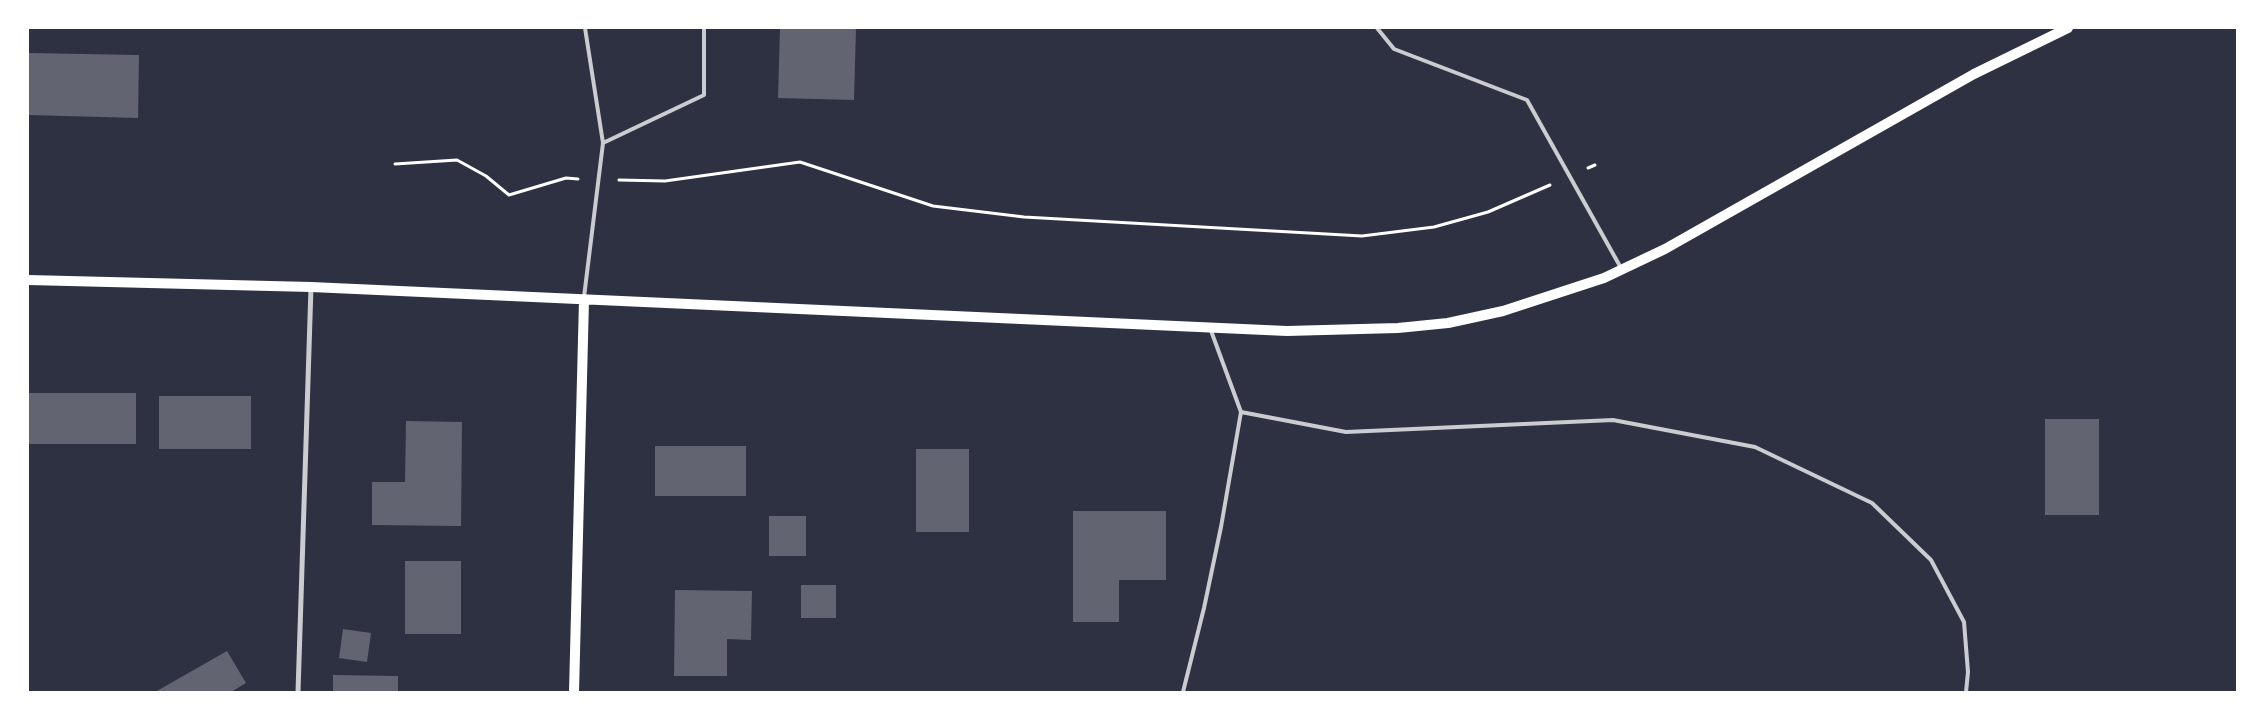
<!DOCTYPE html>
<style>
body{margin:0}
#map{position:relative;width:2265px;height:720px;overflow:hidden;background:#2d3142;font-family:Signika,sans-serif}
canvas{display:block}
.frame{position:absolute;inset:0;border:29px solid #fff;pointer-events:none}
</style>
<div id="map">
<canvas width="2265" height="720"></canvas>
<div class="frame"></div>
</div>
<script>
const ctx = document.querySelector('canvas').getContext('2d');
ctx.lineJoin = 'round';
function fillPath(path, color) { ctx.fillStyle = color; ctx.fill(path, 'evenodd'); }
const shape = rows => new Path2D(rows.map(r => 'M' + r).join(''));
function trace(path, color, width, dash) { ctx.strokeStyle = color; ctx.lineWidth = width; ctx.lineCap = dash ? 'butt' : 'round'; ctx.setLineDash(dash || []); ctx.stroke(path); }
fillPath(shape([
 [780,28,856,28,854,100,778,98],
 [28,53,139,55,138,118,28,115],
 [28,393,136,393,136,444,28,444],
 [159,396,251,396,251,449,159,449],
 [2045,419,2099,419,2099,515,2045,515],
 [406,421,462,422,461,526,372,525,372,482,405,482],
 [655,446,746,446,746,496,655,496],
 [916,449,969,449,969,532,916,532],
 [1073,511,1166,511,1166,580,1119,580,1119,622,1073,622],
 [769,516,806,516,806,556,769,556],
 [405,561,461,561,461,634,405,634],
 [801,585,836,585,836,618,801,618],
 [675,590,752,591,751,640,727,639,727,676,674,676],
 [343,629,371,633,367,662,339,658],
 [227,651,246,683,231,692,155,692],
 [333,675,398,676,398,692,333,692]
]), '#626471');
trace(shape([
 [395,164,457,160,486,176,509,195,566,178,578,179],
 [1588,168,1595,165],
 [619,180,665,181,800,162,933,206,1024,217,1362,236,1434,227,1488,212,1550,185]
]), '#fff', 3);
trace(shape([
 [1377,28,1394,49,1527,100,1621,268],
 [603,143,704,95,704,28],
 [584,297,603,143,585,28],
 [1210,328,1241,412,1346,432,1613,420,1755,447,1872,503,1931,560,1964,622,1968,672,1966,692],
 [1183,692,1204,608,1221,527,1241,412]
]), '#caccd0', 4);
trace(shape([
 [298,692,311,287]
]), '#caccd0', 5);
trace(shape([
 [28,280,311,287,1287,331,1398,328,1448,323,1503,311,1604,278,1665,249,1974,74,2068,28],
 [574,692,584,300]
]), '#fff', 10);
</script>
